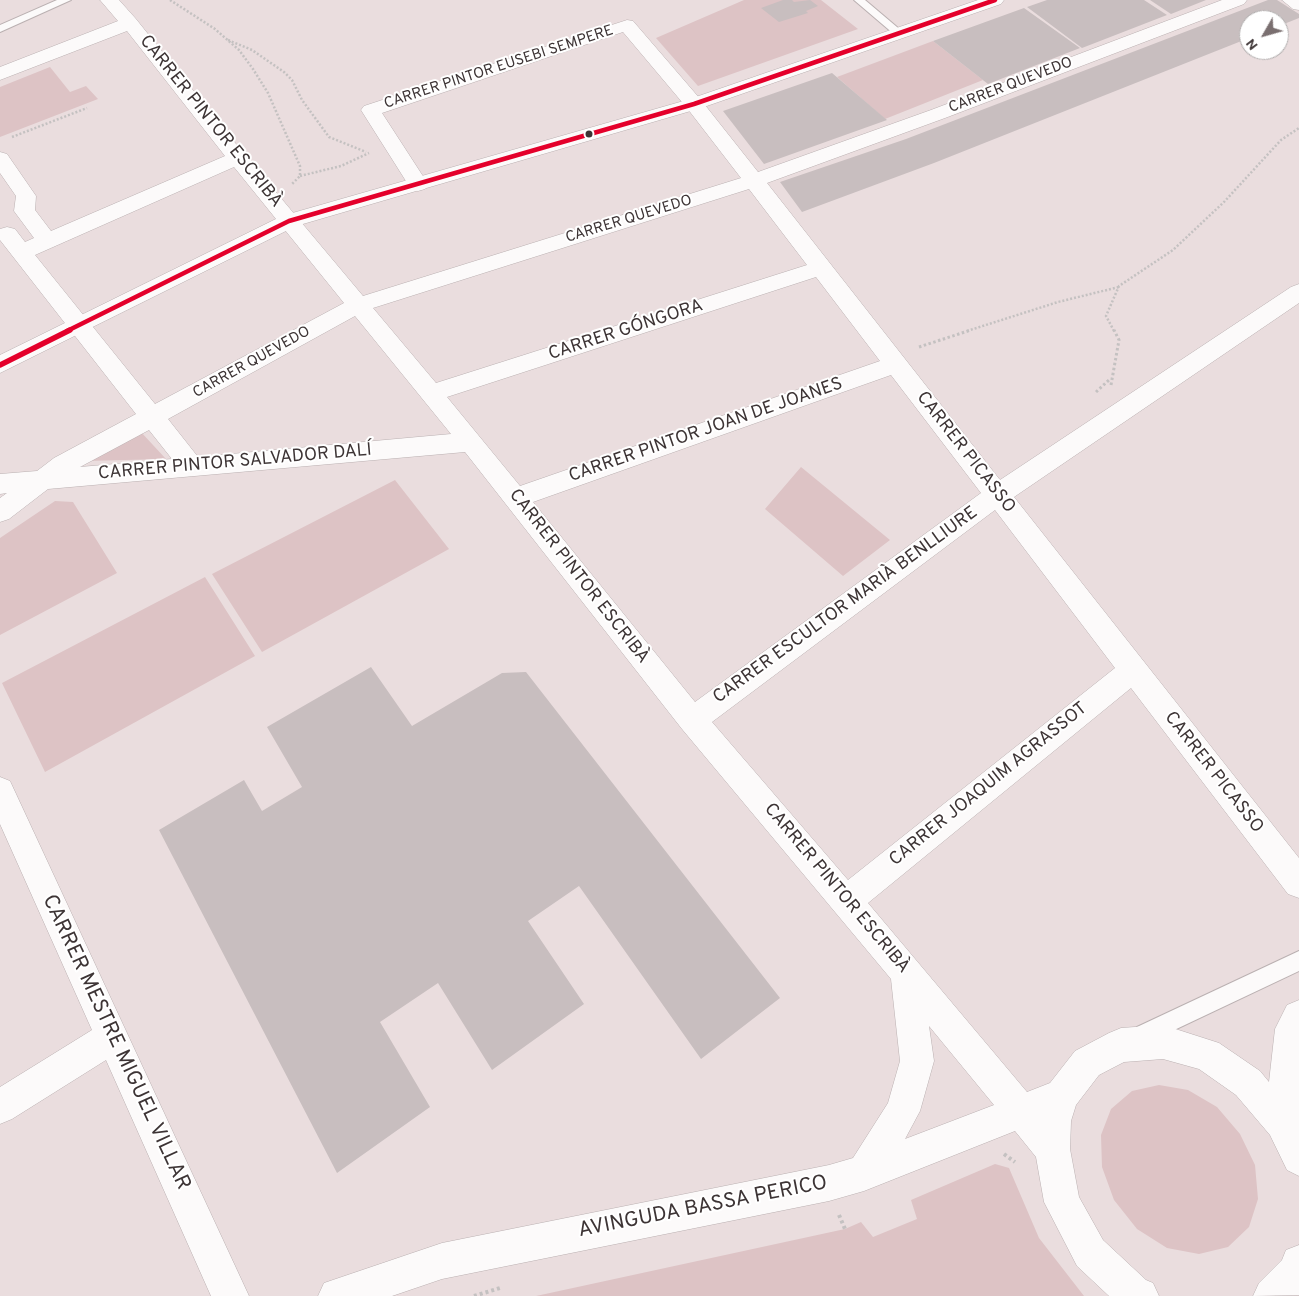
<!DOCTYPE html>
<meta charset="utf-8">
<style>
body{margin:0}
#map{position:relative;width:1299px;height:1296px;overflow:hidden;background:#eaddde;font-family:Overpass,sans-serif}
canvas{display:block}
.north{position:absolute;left:1239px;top:10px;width:50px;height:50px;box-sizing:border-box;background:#fff;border:1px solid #b1aeae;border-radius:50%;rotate:232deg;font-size:14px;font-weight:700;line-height:20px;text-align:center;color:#3d3435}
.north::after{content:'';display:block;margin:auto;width:18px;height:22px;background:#7a6f70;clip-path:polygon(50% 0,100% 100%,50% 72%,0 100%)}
</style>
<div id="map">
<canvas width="1299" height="1296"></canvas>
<div class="north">N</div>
</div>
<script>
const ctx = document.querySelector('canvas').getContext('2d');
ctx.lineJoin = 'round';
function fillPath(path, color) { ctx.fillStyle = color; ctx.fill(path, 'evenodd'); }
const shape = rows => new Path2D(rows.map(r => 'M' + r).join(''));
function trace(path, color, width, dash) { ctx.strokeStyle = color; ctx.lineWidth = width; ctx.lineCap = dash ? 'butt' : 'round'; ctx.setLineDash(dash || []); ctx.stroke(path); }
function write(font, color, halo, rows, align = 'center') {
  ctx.font = font + ' Overpass,sans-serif'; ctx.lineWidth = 4; ctx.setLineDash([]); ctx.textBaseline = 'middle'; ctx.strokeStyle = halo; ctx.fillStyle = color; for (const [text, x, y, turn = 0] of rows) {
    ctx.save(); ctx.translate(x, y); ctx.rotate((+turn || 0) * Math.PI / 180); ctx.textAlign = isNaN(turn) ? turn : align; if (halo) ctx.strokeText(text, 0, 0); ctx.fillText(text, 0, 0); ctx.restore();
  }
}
fillPath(shape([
 [744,0,821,0,858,29,698,86,656,38],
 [933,41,983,80,885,119,837,77],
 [50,67,70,92,86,86,98,99,0,137,0,87],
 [140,431,166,459,85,461],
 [801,467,890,540,843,576,765,509],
 [395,480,449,549,262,652,212,574],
 [55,501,73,502,117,573,0,635,0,538],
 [205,577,255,656,45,772,2,683],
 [1159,1085,1188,1090,1217,1107,1240,1134,1255,1165,1258,1199,1249,1227,1228,1247,1199,1254,1167,1248,1137,1229,1114,1200,1102,1167,1101,1135,1111,1109,1132,1091],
 [995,1164,1009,1168,1039,1238,1084,1296,536,1296,845,1229,861,1222,873,1237,917,1219,911,1200]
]), '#ddc3c5');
fillPath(shape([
 [783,0,792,0,794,2,810,0,818,6,806,11,808,13,779,22,761,8],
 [1047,0,1144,0,1167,15,1082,48,1027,7],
 [1150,0,1206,0,1171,14],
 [1268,0,1277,0,1299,14,1299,18,1279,26,1279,20,1249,20,1249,38,934,163,802,212,780,182,906,139],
 [1024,8,1080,48,988,84,933,41],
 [832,73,887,120,764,164,723,111],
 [371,667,412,726,502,673,526,672,780,998,701,1059,579,886,528,921,584,1004,492,1070,438,983,380,1022,430,1107,337,1173,159,830,244,780,262,811,302,787,267,727]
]), '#c8bebf');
const lane = shape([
 [57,0,71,0,0,32,0,25,57,0],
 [854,0,865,0,904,33,903,35,895,35,854,0],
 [1299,951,1299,971,1151,1041,1144,1044,1137,1041,1134,1034,1137,1027,1299,951]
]);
const street = shape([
 [100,0,119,0,136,19,244,154,363,296,741,178,687,108,623,32,382,113,428,184,425,189,418,191,411,189,361,110,364,106,627,20,633,21,701,100,758,172,931,110,1222,0,1247,0,1244,4,945,118,767,183,1000,480,1291,287,1299,284,1299,303,1014,497,1299,858,1299,898,1288,894,1131,688,868,903,1027,1092,1050,1083,1075,1051,1109,1033,1121,1028,1163,1025,1219,1043,1260,1071,1269,1082,1275,1029,1287,1005,1299,1000,1299,1176,1287,1170,1270,1135,1236,1095,1199,1069,1163,1059,1124,1062,1099,1075,1076,1105,1071,1121,1070,1149,1079,1197,1103,1240,1146,1280,1153,1283,1159,1296,1109,1296,1077,1266,1044,1202,1036,1157,1015,1131,864,1191,829,1201,442,1279,392,1296,318,1296,324,1283,442,1243,829,1165,853,1158,888,1103,900,1061,891,979,682,729,465,452,48,489,9,519,0,522,0,498,7,493,0,494,0,474,37,471,54,458,136,414,0,240,0,229,7,227,15,229,25,242,34,238,14,211,16,196,0,173,0,152,7,154,36,196,35,210,51,231,225,156,127,31,0,80,0,67,118,21,100,0],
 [234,167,344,303,155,404,35,255,234,167],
 [749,189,807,265,436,383,373,308,749,189],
 [816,277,880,361,520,486,447,397,816,277],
 [355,316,451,434,198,457,168,419,355,316],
 [891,375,981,493,695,702,533,502,891,375],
 [149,430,172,459,80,467,149,430],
 [995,510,1115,668,848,880,712,722,995,510],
 [929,1026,994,1105,905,1139,920,1111,934,1061,929,1026],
 [1282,0,1299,0,1299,10,1293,9,1282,0],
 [0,777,10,781,249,1296,211,1296,106,1060,12,1119,0,1124,0,1087,92,1030,0,824,0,777],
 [1299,1245,1299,1295,1253,1296,1259,1283,1282,1260,1286,1250,1299,1245]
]);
const secondary = shape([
 [978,0,1004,0,1001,4,701,108,296,226,0,373,0,355,282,216,687,100,978,0]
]);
trace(lane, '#bab0b1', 2);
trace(street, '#bab0b1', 1);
trace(secondary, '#bab0b1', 1);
trace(shape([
 [170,0,215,29,239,50,253,69,268,93,300,166,300,176,292,184],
 [228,40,252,50,284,72,292,80,302,100,329,137,366,152],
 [12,137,87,108],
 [300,176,341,166,369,153],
 [967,331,1058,302,1119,287],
 [1114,331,1106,316,1119,286,1173,250,1224,202,1281,140,1299,128]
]), '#c4c1c1', 2.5, [2, 2]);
trace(shape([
 [919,347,971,330],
 [1111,385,1119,340,1114,330],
 [1096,392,1110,379]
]), '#c4c1c1', 3, [2.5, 2.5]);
trace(shape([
 [1004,1154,1015,1162],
 [839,1215,845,1229],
 [474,1296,500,1288]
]), '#c4c1c1', 4, [3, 3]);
fillPath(lane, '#fcfafa');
fillPath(street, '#fcfafa');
fillPath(secondary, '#fcfafa');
trace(shape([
 [67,331,289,221,694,104,995,0]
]), '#e4002b', 4.5);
trace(shape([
 [0,365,70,330]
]), '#e4002b', 5.5);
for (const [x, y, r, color] of [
 [589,134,4.5,"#3d3435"]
]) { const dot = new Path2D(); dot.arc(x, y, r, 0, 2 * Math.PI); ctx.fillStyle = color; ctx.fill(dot); trace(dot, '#fff', 2); }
write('15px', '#3d3435', '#fff', [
 ["CARRER PINTOR EUSEBI SEMPERE",499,68,-18],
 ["CARRER QUEVEDO",1011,86,-21],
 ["CARRER QUEVEDO",629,220,-17],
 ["CARRER QUEVEDO",252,363,-29]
]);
write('18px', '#3d3435', '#fff', [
 ["CARRER PINTOR ESCRIBÀ",210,122,51],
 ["CARRER GÓNGORA",626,331,-18],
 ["CARRER PINTOR JOAN DE JOANES",706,431,-19],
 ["CARRER PICASSO",965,453,52],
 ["CARRER PINTOR SALVADOR DALÍ",235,463,-5],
 ["CARRER PINTOR ESCRIBÀ",578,577,52],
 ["CARRER ESCULTOR MARIÀ BENLLIURE",846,606,-36],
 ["CARRER PICASSO",1213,773,52],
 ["CARRER JOAQUIM AGRASSOT",989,785,-39],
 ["CARRER PINTOR ESCRIBÀ",836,889,50]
]);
write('21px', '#3d3435', '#fff', [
 ["CARRER MESTRE MIGUEL VILLAR",115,1043,65],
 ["AVINGUDA BASSA PERICO",703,1208,-11]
]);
</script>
